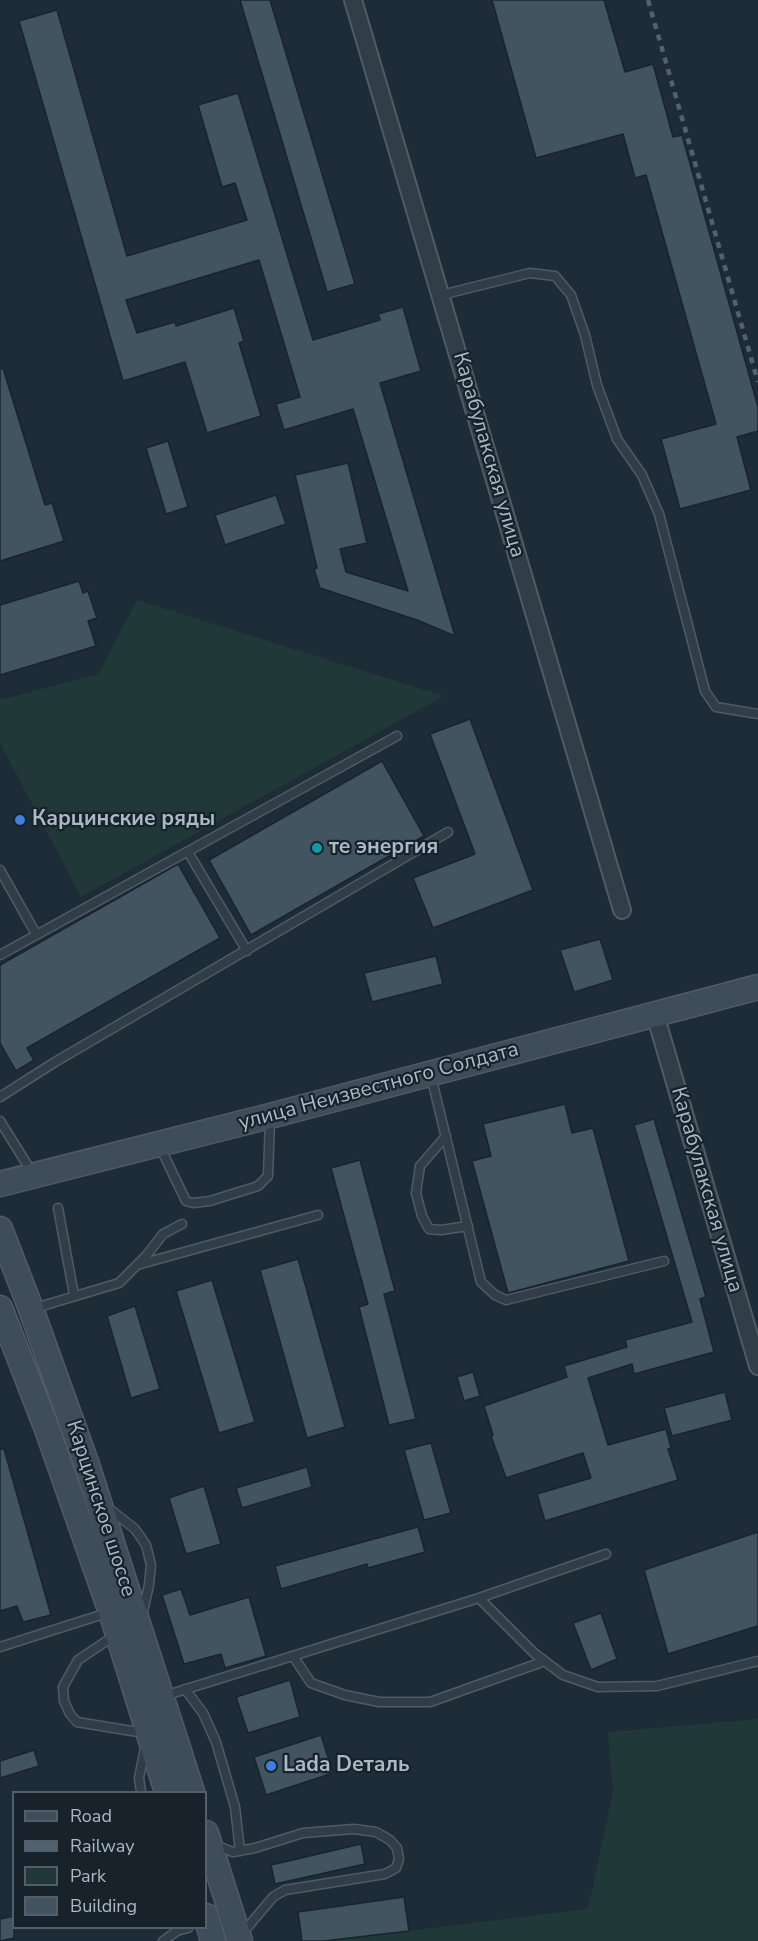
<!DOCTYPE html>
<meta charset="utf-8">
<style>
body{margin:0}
#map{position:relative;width:758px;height:1941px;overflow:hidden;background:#1e2c37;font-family:"Nunito Sans",sans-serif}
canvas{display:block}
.legend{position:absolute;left:12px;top:1791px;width:195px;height:138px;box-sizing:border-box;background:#17222b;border:2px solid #525e69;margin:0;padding:8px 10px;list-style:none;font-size:18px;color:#abb8c5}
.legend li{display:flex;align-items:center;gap:12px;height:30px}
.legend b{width:30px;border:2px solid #525e69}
</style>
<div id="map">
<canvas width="758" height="1941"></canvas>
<ul class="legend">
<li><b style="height:8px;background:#3f4d5a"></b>Road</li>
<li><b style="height:8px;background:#53626f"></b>Railway</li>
<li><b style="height:16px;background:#203837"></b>Park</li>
<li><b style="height:16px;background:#435461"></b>Building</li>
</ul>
</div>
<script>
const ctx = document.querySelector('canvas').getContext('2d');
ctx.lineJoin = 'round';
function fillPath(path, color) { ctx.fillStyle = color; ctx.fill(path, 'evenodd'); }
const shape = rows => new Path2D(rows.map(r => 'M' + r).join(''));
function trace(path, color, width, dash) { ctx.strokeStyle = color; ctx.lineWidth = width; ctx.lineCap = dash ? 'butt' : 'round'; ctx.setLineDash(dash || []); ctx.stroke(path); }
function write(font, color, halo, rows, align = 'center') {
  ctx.font = font + ' "Nunito Sans",sans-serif'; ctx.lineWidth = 4.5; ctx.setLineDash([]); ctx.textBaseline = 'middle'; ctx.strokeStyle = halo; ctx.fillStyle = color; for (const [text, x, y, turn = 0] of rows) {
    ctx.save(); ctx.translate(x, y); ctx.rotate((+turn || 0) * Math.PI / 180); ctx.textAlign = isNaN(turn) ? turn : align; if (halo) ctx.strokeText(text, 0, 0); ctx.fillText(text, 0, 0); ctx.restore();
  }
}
fillPath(shape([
 [137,600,444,696,81,897,0,743,0,700,98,674],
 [758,1719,758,1941,324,1941,588,1909,613,1791,608,1732]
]), '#203837');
const building = shape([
 [240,0,270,0,355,284,327,292,240,0],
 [492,0,604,0,625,72,653,64,673,137,682,135,758,407,758,431,737,437,751,490,680,509,661,439,716,424,646,175,635,178,623,134,536,158,492,0],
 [57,10,127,256,247,220,235,183,222,187,198,105,238,93,313,340,380,320,378,314,403,307,421,371,380,383,455,636,417,620,320,588,314,569,317,568,295,475,348,463,367,543,340,549,346,572,408,591,353,409,284,430,276,404,300,397,259,260,126,300,137,333,175,322,176,326,234,308,244,341,239,343,261,416,207,433,185,362,123,381,19,21,57,10],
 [3,368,45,505,52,503,64,541,0,561,0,369,3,368],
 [168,441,188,507,166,514,146,448,168,441],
 [276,495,286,524,225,545,215,515,276,495],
 [79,581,83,593,88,591,97,618,88,621,96,646,0,675,0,605,79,581],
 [470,719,533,890,433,928,413,878,475,854,430,734,470,719],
 [382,761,424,836,251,935,209,860,382,761],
 [178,864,220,938,27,1048,34,1060,16,1071,0,1043,0,965,178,864],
 [600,939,613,980,574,992,560,950,600,939],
 [436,956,443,984,372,1002,364,973,436,956],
 [565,1104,572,1133,593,1128,629,1261,508,1293,472,1161,491,1156,483,1124,565,1104],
 [654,1119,706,1297,700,1299,714,1352,634,1374,632,1364,588,1378,608,1445,666,1429,671,1448,668,1449,678,1480,545,1521,537,1494,591,1478,583,1453,506,1478,491,1436,493,1435,484,1406,567,1377,564,1366,627,1347,625,1340,692,1322,634,1125,654,1119],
 [360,1160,395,1291,384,1294,416,1419,389,1425,359,1307,368,1304,331,1168,360,1160],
 [298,1259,345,1427,307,1438,260,1270,298,1259],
 [212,1280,255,1422,219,1433,176,1291,212,1280],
 [135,1306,160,1389,131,1398,107,1316,135,1306],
 [473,1372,480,1396,464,1401,457,1377,473,1372],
 [725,1392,732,1420,672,1436,664,1408,725,1392],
 [431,1443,451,1513,424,1520,404,1450,431,1443],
 [0,1449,4,1449,51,1615,23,1622,17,1606,0,1611,0,1449],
 [307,1467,312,1487,242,1508,236,1488,307,1467],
 [204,1486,221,1544,186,1554,169,1498,204,1486],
 [418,1527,425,1552,368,1568,367,1564,281,1589,275,1566,418,1527],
 [758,1532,758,1626,668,1654,644,1570,758,1532],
 [181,1589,190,1615,249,1597,266,1656,225,1668,221,1654,184,1664,162,1595,181,1589],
 [601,1613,617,1659,591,1670,573,1623,601,1613],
 [290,1680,300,1717,248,1733,236,1697,290,1680],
 [321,1735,333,1773,266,1795,254,1757,321,1735],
 [34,1750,39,1766,0,1778,0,1761,34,1750],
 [361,1844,365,1864,275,1884,271,1865,361,1844],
 [404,1897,409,1931,324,1941,302,1941,298,1912,404,1897],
 [14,1916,14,1938,0,1941,0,1919,14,1916]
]);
fillPath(building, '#435461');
trace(building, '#19242d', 1.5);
const lane = shape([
 [441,295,530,273,555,276,571,295,585,335,597,385,617,439,642,475,659,514,705,691,716,707,758,714],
 [188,852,247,951],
 [0,870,36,934],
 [0,955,397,736],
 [431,1076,481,1282,495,1295,506,1300,664,1261],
 [0,1097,55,1062,448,832],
 [0,1121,33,1174],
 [446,1136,420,1166,416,1193,422,1216,429,1229,441,1230,468,1226],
 [160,1147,186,1201,193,1203,210,1201,258,1186,268,1176,270,1119],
 [58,1208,74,1295],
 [137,1265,318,1215],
 [32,1309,119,1283,146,1256,163,1234,182,1224],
 [107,1507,135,1529,146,1545,151,1565,149,1585,142,1616],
 [479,1598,534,1653,563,1675,598,1687,657,1686,758,1661],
 [117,1634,78,1660,63,1687,64,1701,70,1714,77,1722,144,1733],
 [0,1647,110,1612],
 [293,1656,311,1683,345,1695,379,1702,430,1702,545,1661],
 [185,1689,203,1713,216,1742,235,1807,240,1851],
 [164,1696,479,1598,606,1554],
 [141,1792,139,1778,145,1748],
 [214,1845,233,1852,255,1848,303,1833,354,1829,376,1832,390,1840,397,1848,399,1859,396,1868,385,1874,285,1890,273,1897,241,1935],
 [163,1941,177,1931,188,1928]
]);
const street = shape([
 [353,0,622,910],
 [655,1014,758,1366]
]);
const secondary = shape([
 [0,1184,270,1116,758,987],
 [0,1229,31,1309,86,1462,192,1792],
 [0,1308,47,1429,111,1612,167,1792],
 [206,1833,240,1941],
 [206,1916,213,1941]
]);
trace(lane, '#4f5b65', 11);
trace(street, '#4f5b65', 20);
trace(secondary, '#4f5b65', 27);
trace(lane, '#313d47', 8);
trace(street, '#313d47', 16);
trace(secondary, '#3f4d5a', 24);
trace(shape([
 [648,0,758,382]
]), '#53626f', 4.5, [6, 6]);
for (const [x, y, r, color] of [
 [20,820,6,"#3f7fe0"],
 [317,848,6,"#0f9aa8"],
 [271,1766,6,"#3f7fe0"]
]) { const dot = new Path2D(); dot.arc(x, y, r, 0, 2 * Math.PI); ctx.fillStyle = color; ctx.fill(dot); trace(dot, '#17222b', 2); }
write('21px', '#abb8c5', '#17222b', [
 ["Карабулакская улица",488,455,74],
 ["улица Неизвестного Солдата",379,1087,-15],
 ["Карабулакская улица",706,1190,74],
 ["Карцинское шоссе",100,1509,72]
]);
write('bold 21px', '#abb8c5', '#17222b', [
 ["Карцинские ряды",32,820],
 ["те энергия",329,848],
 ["Lada Dеталь",283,1766]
], 'left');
</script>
